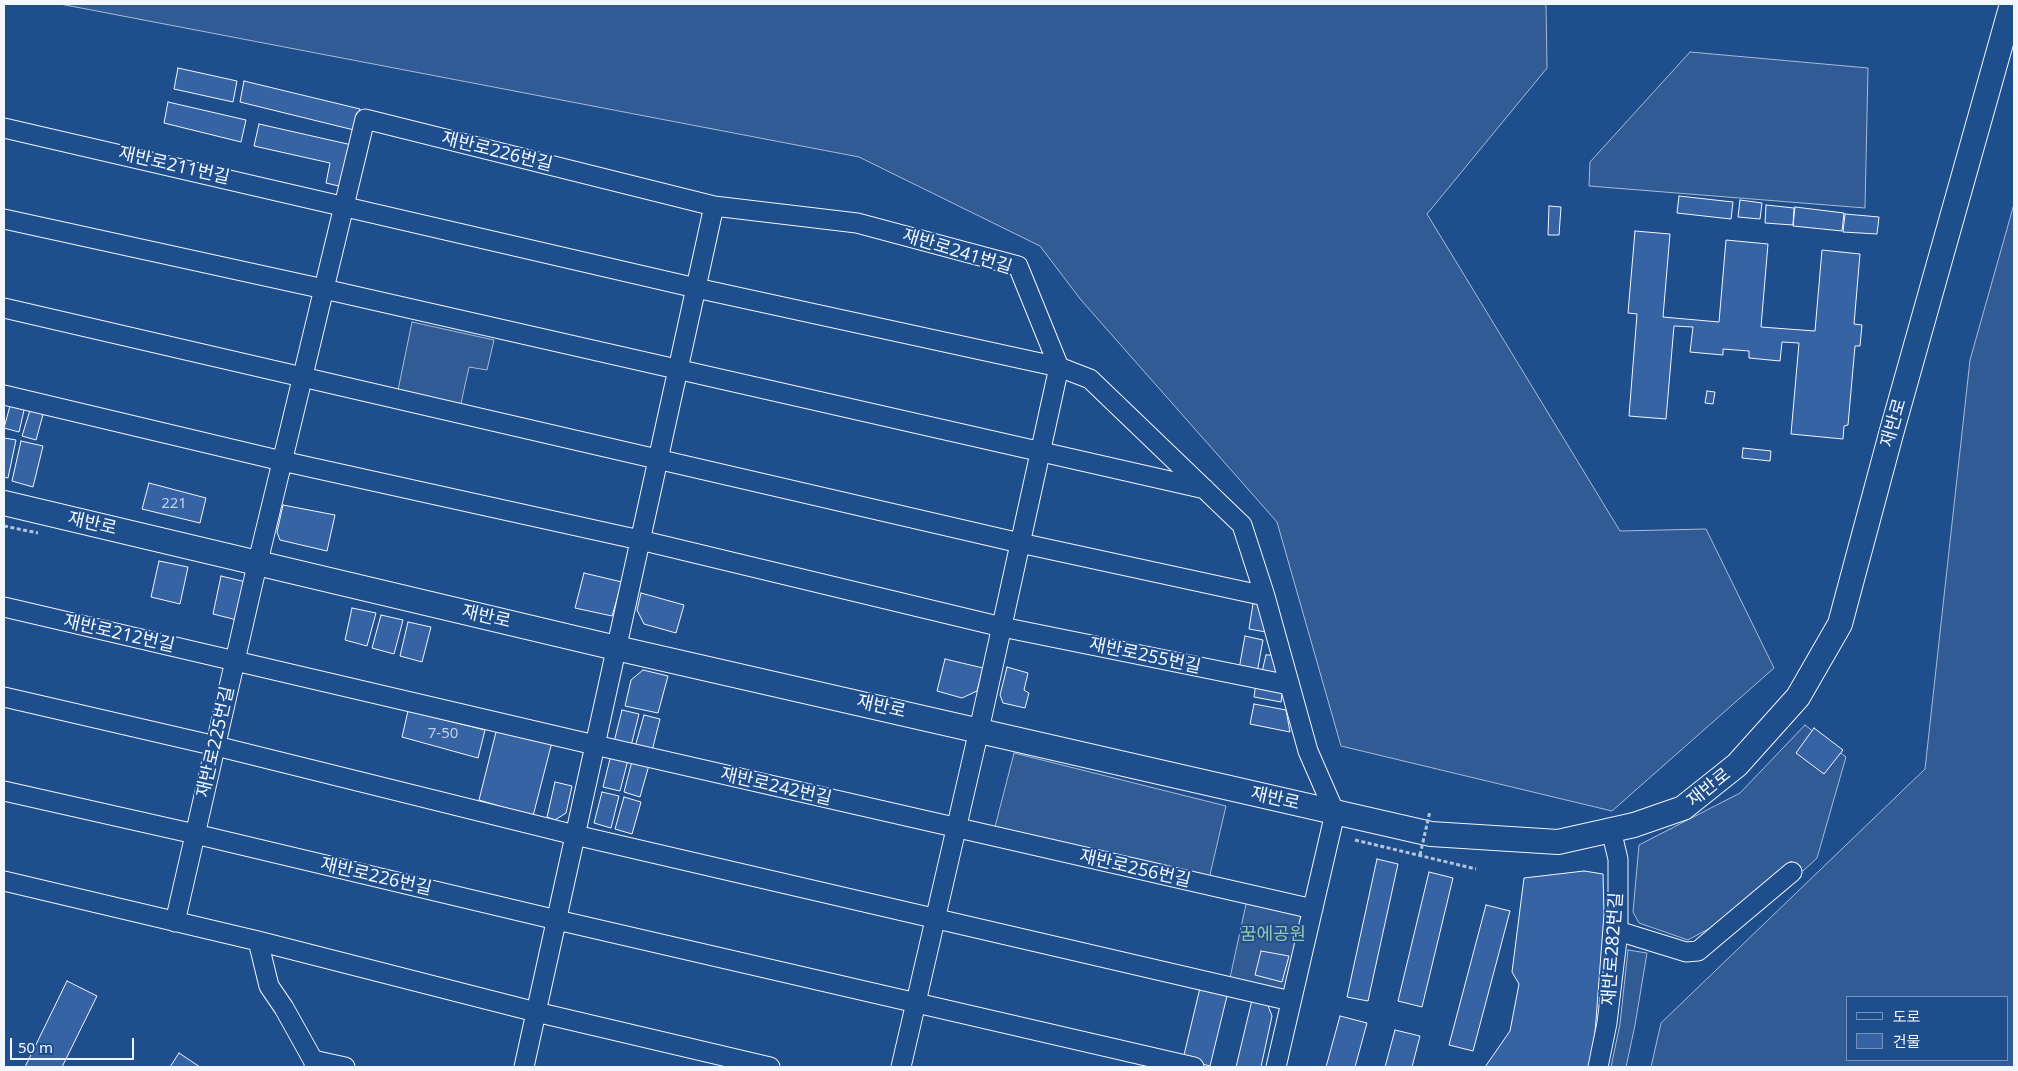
<!DOCTYPE html>
<meta charset="utf-8">
<style>
body{margin:0}
#map{position:relative;width:2018px;height:1071px;overflow:hidden;background:#1f4e8c;font-family:"Noto Sans","Noto Sans KR",sans-serif}
canvas{display:block}
.frame{position:absolute;inset:0;border:5px solid #f2f6ff;pointer-events:none}
.legend{position:absolute;left:1846px;top:996px;width:162px;height:65px;box-sizing:border-box;background:#1f4e8c;border:1px solid #7391ba;margin:0;padding:6px 9px;list-style:none;font-size:15px;color:#f2f6ff}
.legend li{display:flex;align-items:center;gap:10px;height:25px}
.legend b{width:25px;border:1px solid #7391ba}
.scale{position:absolute;left:10px;top:1038px;width:124px;height:22px;box-sizing:border-box;border:2px solid #f2f6ff;border-top:0;padding-left:6px;font-size:15px;line-height:18px;white-space:nowrap;color:#f2f6ff;-webkit-text-stroke:4px #1f4e8c;paint-order:stroke}
</style>
<div id="map">
<canvas width="2018" height="1071"></canvas>
<div class="frame"></div>
<ul class="legend">
<li><b style="height:6px;background:#1f4e8c"></b>도로</li>
<li><b style="height:14px;background:#3563a3"></b>건물</li>
</ul>
<div class="scale">50 m</div>
</div>
<script>
const ctx = document.querySelector('canvas').getContext('2d');
ctx.lineJoin = 'round';
function fillPath(path, color) { ctx.fillStyle = color; ctx.fill(path, 'evenodd'); }
const shape = rows => new Path2D(rows.map(r => 'M' + r).join(''));
function trace(path, color, width, dash) { ctx.strokeStyle = color; ctx.lineWidth = width; ctx.lineCap = dash ? 'butt' : 'round'; ctx.setLineDash(dash || []); ctx.stroke(path); }
function write(font, color, halo, rows, align = 'center') {
  ctx.font = font + ' "Noto Sans","Noto Sans KR",sans-serif'; ctx.lineWidth = 4; ctx.setLineDash([]); ctx.textBaseline = 'middle'; ctx.strokeStyle = halo; ctx.fillStyle = color; for (const [text, x, y, turn = 0] of rows) {
    ctx.save(); ctx.translate(x, y); ctx.rotate((+turn || 0) * Math.PI / 180); ctx.textAlign = isNaN(turn) ? turn : align; if (halo) ctx.strokeText(text, 0, 0); ctx.fillText(text, 0, 0); ctx.restore();
  }
}
const built = shape([
 [60,4,1546,4,1547,68,1427,214,1620,531,1706,529,1774,668,1612,811,1341,746,1277,522,1081,300,1040,246,859,157,60,4],
 [1690,52,1868,68,1865,208,1589,186,1590,162,1690,52],
 [2014,204,2014,1067,1651,1067,1661,1023,1925,769,1970,360,2014,204],
 [2007,997,2007,1060,1847,1060,1847,997,2007,997],
 [412,322,494,340,487,370,469,367,460,408,397,395,412,322],
 [1805,725,1846,757,1817,858,1803,871,1791,861,1723,921,1688,940,1639,923,1633,912,1639,845,1740,793,1805,725],
 [1014,753,1226,806,1209,879,995,827,1014,753],
 [1248,895,1313,909,1291,1001,1228,987,1248,895],
 [1628,950,1647,953,1635,1025,1626,1067,1611,1067,1620,1024,1628,950]
]);
fillPath(built, '#305b95');
trace(built, '#a8bbd7', 1);
const building = shape([
 [178,68,237,81,233,102,174,89,178,68],
 [244,81,360,109,354,130,240,102,244,81],
 [168,102,246,120,241,142,164,123,168,102],
 [259,124,352,145,343,187,326,183,330,163,254,146,259,124],
 [1679,196,1733,202,1731,219,1677,213,1679,196],
 [1740,200,1762,203,1760,219,1738,217,1740,200],
 [1766,205,1794,208,1793,225,1765,223,1766,205],
 [1549,206,1561,207,1559,235,1548,235,1549,206],
 [1795,207,1844,213,1842,231,1793,226,1795,207],
 [1845,214,1879,217,1877,234,1843,232,1845,214],
 [1635,231,1670,234,1663,317,1719,322,1726,240,1768,244,1761,327,1815,331,1822,250,1860,254,1854,324,1862,325,1860,346,1855,346,1848,425,1844,426,1843,439,1791,434,1799,343,1782,342,1780,361,1749,358,1749,351,1723,349,1723,355,1690,352,1693,327,1674,326,1666,419,1629,416,1637,314,1628,313,1635,231],
 [1707,391,1715,392,1713,404,1705,403,1707,391],
 [11,402,25,406,19,432,4,428,11,402],
 [31,407,44,411,36,440,22,436,31,407],
 [4,438,16,440,8,478,4,477,4,438],
 [21,441,43,446,33,487,12,481,21,441],
 [1743,448,1771,451,1770,461,1742,458,1743,448],
 [149,483,206,498,200,523,142,509,149,483],
 [283,505,335,515,327,551,280,540,277,532,283,505],
 [159,561,188,567,180,604,151,597,159,561],
 [584,573,622,582,612,616,575,608,584,573],
 [221,576,246,582,237,620,213,614,221,576],
 [641,593,684,605,676,633,644,624,637,610,641,593],
 [1254,597,1272,633,1249,629,1254,597],
 [352,608,376,613,367,646,345,640,352,608],
 [381,615,403,620,394,654,372,648,381,615],
 [408,622,431,627,422,662,400,656,408,622],
 [1245,636,1263,640,1257,673,1239,669,1245,636],
 [1266,655,1279,655,1281,680,1261,676,1266,655],
 [945,659,983,668,977,691,962,698,937,691,945,659],
 [1007,667,1028,673,1024,690,1029,693,1025,708,1003,703,1000,695,1007,667],
 [643,670,668,676,658,713,625,706,631,680,643,670],
 [1256,683,1283,687,1281,702,1254,697,1256,683],
 [1254,704,1286,710,1290,732,1250,724,1254,704],
 [622,710,639,714,631,746,614,742,622,710],
 [408,711,485,730,478,758,402,737,408,711],
 [644,715,660,719,652,751,635,747,644,715],
 [497,728,552,742,533,816,479,800,497,728],
 [1814,728,1843,750,1824,774,1796,753,1814,728],
 [611,755,628,760,620,791,603,787,611,755],
 [632,761,649,765,640,797,624,792,632,761],
 [555,782,572,786,566,813,555,820,547,817,555,782],
 [602,792,619,796,611,828,594,823,602,792],
 [624,797,641,802,632,834,615,829,624,797],
 [1377,859,1398,864,1368,1001,1347,997,1377,859],
 [1584,871,1603,874,1604,914,1595,1033,1589,1067,1485,1067,1510,1031,1519,984,1512,972,1524,878,1584,871],
 [1429,872,1453,878,1422,1007,1398,1001,1429,872],
 [1486,905,1510,911,1473,1051,1449,1045,1486,905],
 [1261,951,1289,956,1282,982,1255,975,1261,951],
 [67,981,97,996,62,1067,25,1067,67,981],
 [1200,988,1227,996,1210,1066,1183,1059,1200,988],
 [1252,1000,1267,1003,1272,1016,1261,1067,1236,1067,1252,1000],
 [1340,1016,1367,1023,1355,1067,1326,1067,1340,1016],
 [1395,1030,1420,1036,1412,1067,1385,1067,1395,1030],
 [179,1053,200,1067,170,1067,179,1053]
]);
fillPath(building, '#3563a3');
trace(building, '#f2f6ff', 1);
const minor = shape([
 [4,128,696,288,1059,367,1090,379,1242,525,1265,596,1308,751,1335,813,1276,1067],
 [4,219,324,289,1205,489],
 [4,308,1020,543,1265,596],
 [4,395,282,461,640,540,1002,627,1289,685],
 [4,607,595,745,1313,909],
 [4,697,216,746,575,835,1291,1001],
 [4,791,195,834,557,920,1194,1067],
 [4,881,258,941,536,1012,770,1067],
 [175,922,254,578,365,119,714,206,857,223,1018,266,1059,367],
 [1618,931,1686,952,1698,951,1792,872],
 [258,941,269,986,284,1008,313,1060,315,1067],
 [313,1060,345,1067],
 [524,1067,714,206],
 [901,1067,979,730,1059,367],
 [1598,1067,1607,1023,1618,931,1618,859,1611,830]
]);
const major = shape([
 [4,503,616,648,1431,834,1558,842,1634,825,1683,808,1737,765,1798,697,1840,624,1891,434,2012,4]
]);
trace(minor, '#f2f6ff', 21);
trace(major, '#f2f6ff', 26);
trace(shape([
 [4,526,38,533],
 [1355,840,1476,869]
]), '#b3c4dc', 3, [4, 2.5]);
trace(minor, '#1f4e8c', 19);
trace(major, '#1f4e8c', 24);
trace(shape([
 [1420,855,1430,811]
]), '#b3c4dc', 3, [4, 2.5]);
write('15px', '#c3d1e8', null, [
 ["221",174,504],
 ["7-50",443,734]
]);
write('18px', '#f2f6ff', '#1f4e8c', [
 ["재반로226번길",497,152,14],
 ["재반로211번길",174,166,13],
 ["재반로241번길",957,252,17],
 ["재반로",1894,423,-74],
 ["재반로",92,524,13],
 ["재반로",486,617,13],
 ["재반로212번길",119,634,13],
 ["재반로255번길",1145,656,12],
 ["재반로",881,707,13],
 ["재반로225번길",216,742,-77],
 ["재반로242번길",776,787,13],
 ["재반로",1709,788,-39],
 ["재반로",1275,799,13],
 ["재반로256번길",1135,869,13],
 ["재반로226번길",376,877,13],
 ["재반로282번길",1613,949,-86]
]);
write('18px', '#97c8a6', '#1f4e8c', [
 ["꿈에공원",1273,935]
]);
</script>
